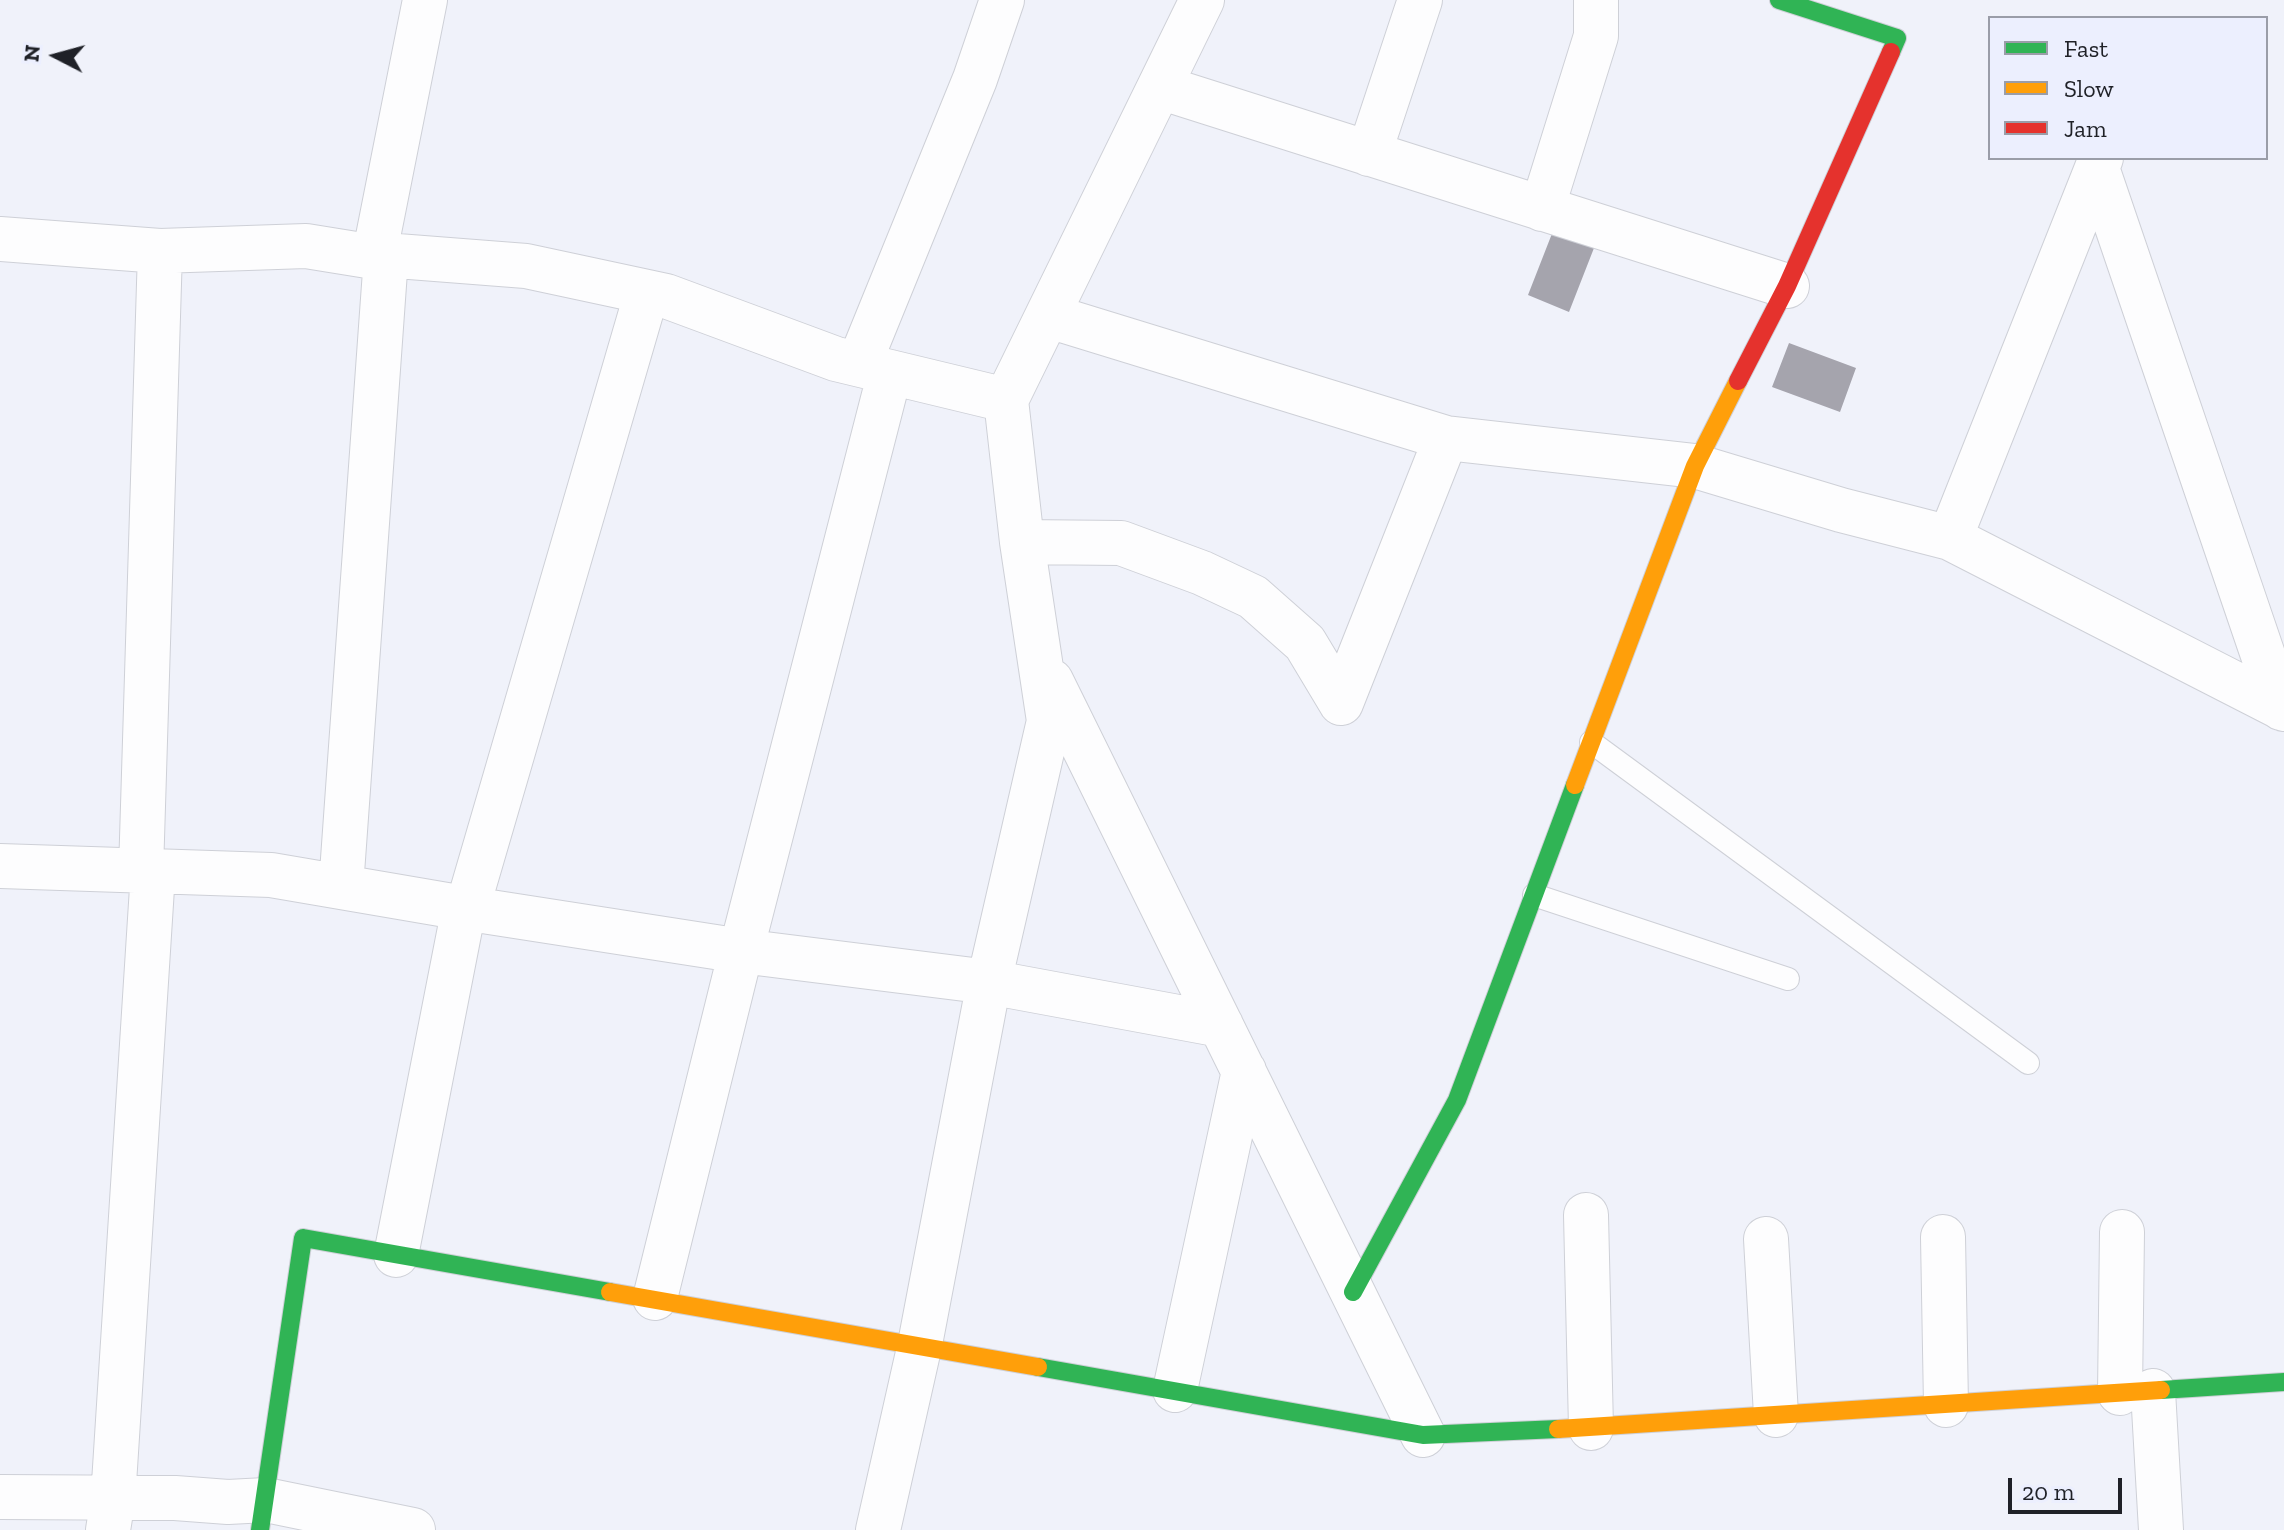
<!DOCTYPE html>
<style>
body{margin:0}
#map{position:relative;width:2284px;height:1530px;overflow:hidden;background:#f0f2fa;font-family:"Zilla Slab",serif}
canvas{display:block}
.legend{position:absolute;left:1988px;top:16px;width:280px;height:144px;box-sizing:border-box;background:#eceffe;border:2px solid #9a9da8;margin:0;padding:10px 14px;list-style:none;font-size:24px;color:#1f2127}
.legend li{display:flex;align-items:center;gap:16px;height:40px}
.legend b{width:40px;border:2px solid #9a9da8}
.north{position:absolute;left:16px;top:16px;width:80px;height:80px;-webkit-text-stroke:6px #eceffe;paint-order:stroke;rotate:276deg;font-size:22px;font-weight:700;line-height:32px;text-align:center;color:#1f2127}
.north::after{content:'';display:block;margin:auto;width:28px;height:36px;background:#1f2127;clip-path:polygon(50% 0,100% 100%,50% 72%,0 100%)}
.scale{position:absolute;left:2008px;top:1478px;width:114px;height:36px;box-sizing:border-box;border:4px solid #1f2127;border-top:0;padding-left:10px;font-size:24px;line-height:28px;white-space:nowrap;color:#1f2127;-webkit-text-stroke:6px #eceffe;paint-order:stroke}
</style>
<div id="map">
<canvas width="2284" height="1530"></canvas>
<ul class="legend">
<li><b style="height:10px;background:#30b455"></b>Fast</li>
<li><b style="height:10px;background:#ff9f0a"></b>Slow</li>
<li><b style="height:10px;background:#e5322d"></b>Jam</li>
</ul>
<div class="north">N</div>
<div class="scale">20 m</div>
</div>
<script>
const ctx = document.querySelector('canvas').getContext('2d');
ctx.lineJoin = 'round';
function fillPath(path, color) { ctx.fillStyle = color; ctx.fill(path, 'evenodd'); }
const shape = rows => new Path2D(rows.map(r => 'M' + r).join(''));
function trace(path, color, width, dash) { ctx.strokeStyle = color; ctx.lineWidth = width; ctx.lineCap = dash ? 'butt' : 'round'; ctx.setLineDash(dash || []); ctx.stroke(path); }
fillPath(shape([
 [1553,231,1594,248,1569,312,1528,295],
 [1789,343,1856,368,1840,412,1772,387]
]), '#a5a4ad');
const lane = shape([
 [1591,742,2028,1063],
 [1534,895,1788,979]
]);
const street = shape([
 [1160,87,1787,286],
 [1369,154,1420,0],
 [2097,168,2281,708],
 [1542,209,1596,36,1596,0],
 [0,239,160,251,306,246,374,257,397,256,526,266,666,296,836,359,1006,400,1202,0],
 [374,257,425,0],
 [1049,316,1446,438,1695,466,1841,510,1950,538,2284,709],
 [859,364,975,79,1002,0],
 [1950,538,2101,158],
 [1022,542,1121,543,1202,573,1253,597,1305,643,1341,703],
 [1051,681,1423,1435],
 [1341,703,1446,438],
 [0,866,271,875,464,908,741,951,989,982,1221,1025],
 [141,871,160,251],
 [341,887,386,257],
 [467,909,647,292],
 [1586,1215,1591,1428],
 [1943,1237,1946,1405],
 [1766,1239,1776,1415],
 [396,1255,464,908],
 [655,1298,741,951,890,372],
 [1175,1390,1244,1071],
 [2153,1391,2161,1530],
 [2120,1393,2122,1232],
 [0,1497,175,1498,228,1502,266,1500,413,1530],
 [108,1530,113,1499,153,872],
 [878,1530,920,1344,989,982,1049,721,1022,542,1006,400]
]);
const fast = shape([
 [1779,0,1897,38,1891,52],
 [1353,1292,1457,1100,1575,785],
 [1038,1367,1423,1435,1558,1429],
 [2161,1390,2284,1382],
 [260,1530,303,1238,610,1292]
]);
const slow = shape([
 [1575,785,1695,466,1738,381],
 [610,1292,1038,1367],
 [1558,1429,2161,1390]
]);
const jam = shape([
 [1738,381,1787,286,1891,52]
]);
trace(lane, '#ced0d7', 24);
trace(street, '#ced0d7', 46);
trace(fast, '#ced0d7', 20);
trace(slow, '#ced0d7', 20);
trace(jam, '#ced0d7', 20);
trace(lane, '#fdfdfe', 22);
trace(street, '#fdfdfe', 44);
trace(fast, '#30b455', 18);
trace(slow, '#ff9f0a', 18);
trace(jam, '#e5322d', 18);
</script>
